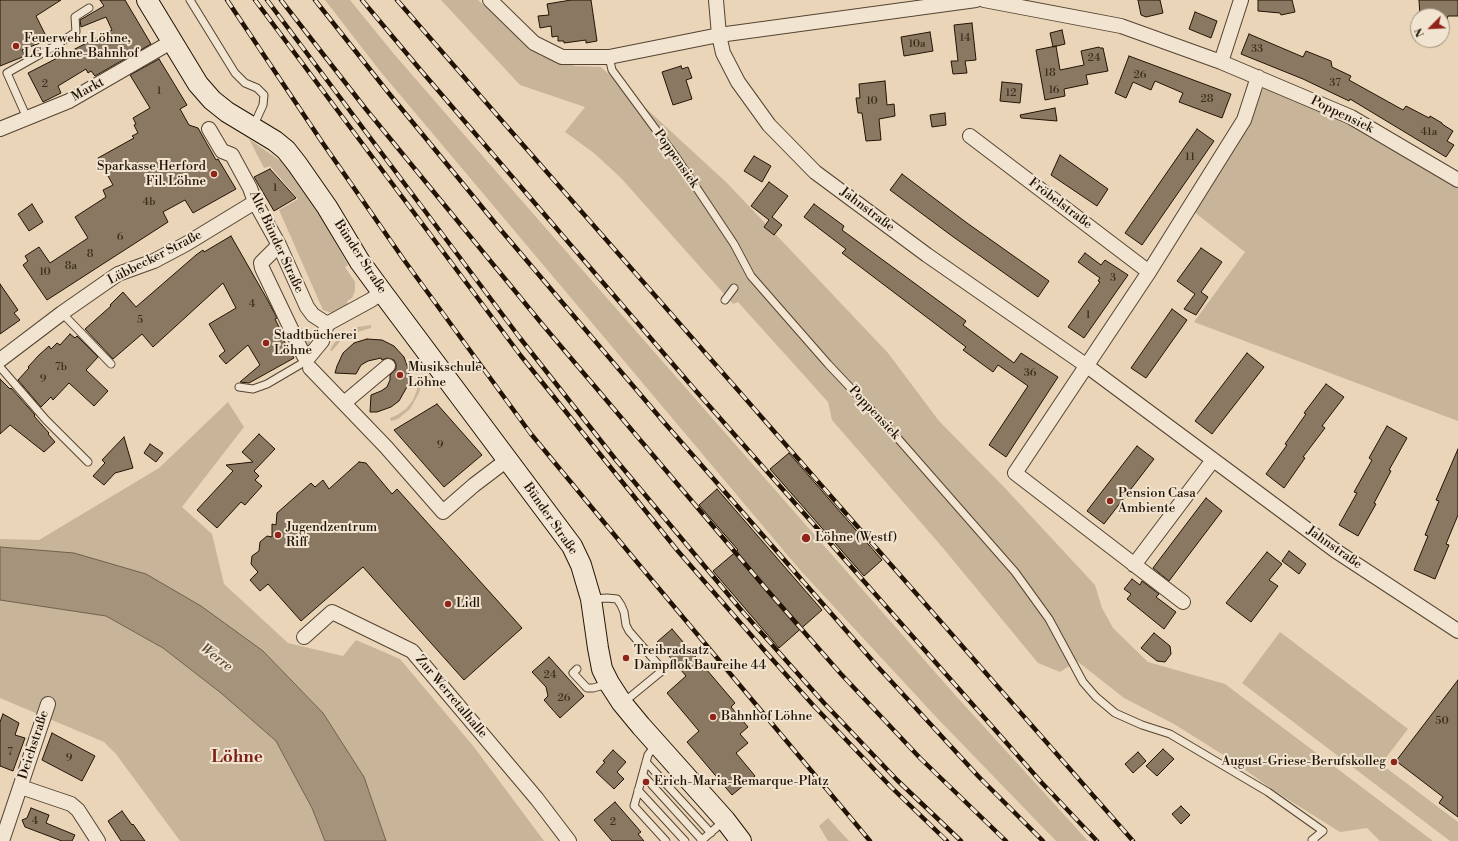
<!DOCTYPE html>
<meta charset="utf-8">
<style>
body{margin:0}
#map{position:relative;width:1458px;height:841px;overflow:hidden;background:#ead5b8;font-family:"Libre Bodoni",serif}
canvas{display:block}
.north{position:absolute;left:1410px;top:8px;width:40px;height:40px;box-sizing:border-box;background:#f1e4d1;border:1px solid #9e917f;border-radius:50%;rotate:246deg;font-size:11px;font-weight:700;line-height:16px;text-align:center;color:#221404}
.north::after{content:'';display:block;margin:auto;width:14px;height:18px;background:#8f2418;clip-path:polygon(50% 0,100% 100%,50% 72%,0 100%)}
</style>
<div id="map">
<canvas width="1458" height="841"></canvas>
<div class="north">N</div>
</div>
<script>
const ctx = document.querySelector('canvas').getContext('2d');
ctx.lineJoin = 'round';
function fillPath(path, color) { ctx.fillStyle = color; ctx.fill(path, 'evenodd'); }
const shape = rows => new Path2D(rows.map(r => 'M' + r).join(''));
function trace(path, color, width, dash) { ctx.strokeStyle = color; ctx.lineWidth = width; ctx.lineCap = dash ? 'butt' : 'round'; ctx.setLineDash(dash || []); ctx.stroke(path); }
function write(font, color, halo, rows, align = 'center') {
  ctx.font = font + ' "Libre Bodoni",serif'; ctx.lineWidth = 4; ctx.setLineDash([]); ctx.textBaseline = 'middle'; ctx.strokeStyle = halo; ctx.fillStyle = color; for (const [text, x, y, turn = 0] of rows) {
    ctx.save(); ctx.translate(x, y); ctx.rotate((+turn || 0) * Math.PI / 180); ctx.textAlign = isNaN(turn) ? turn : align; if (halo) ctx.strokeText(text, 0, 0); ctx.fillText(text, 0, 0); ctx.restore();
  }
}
fillPath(shape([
 [325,0,350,0,394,54,480,153,826,548,956,696,1088,841,1056,841,938,719,800,570,380,71],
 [441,0,478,0,541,56,575,66,601,67,727,183,888,353,939,421,1004,487,1095,585,1102,608,1113,628,1148,662,1225,684,1433,841,1380,841,1367,828,1340,832,1273,790,1233,761,1174,724,1124,698,1077,661,1060,672,1038,663,943,548,832,420,828,402,738,302,733,304,621,178,594,153,565,132,585,107,520,85],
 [1266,81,1348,121,1458,185,1458,421,1194,322,1245,252,1193,211,1248,126],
 [249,139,282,162,307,192,348,265,345,267,355,282,355,291,352,298,347,301,349,307,335,314,323,310,279,210,298,199,270,166,264,168],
 [371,325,371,328,350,334,342,339,332,351,330,350,334,343,346,333,358,327],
 [294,328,307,328,311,337,309,347,306,348],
 [419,380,422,381,419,393,410,409,398,419,391,421,390,418,397,415,406,409,413,400,417,390],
 [228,402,244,427,182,507,212,534,224,584,288,643,343,656,356,640,400,659,474,747,544,841,386,841,364,777,323,713,263,651,0,547,0,539,39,540,159,468],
 [0,600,106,616,163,648,221,693,276,741,312,808,325,841,180,841,116,754,104,742,0,698],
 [1280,632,1408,729,1381,764,1458,822,1458,841,1450,841,1242,683],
 [828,818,849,841,828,841,819,826]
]), '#c8b499');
const water = shape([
 [0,547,74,553,146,574,201,606,263,651,323,713,364,777,386,841,325,841,312,808,276,741,221,693,163,648,106,616,0,600,0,547]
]);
fillPath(water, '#a6937b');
trace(water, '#71604b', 1);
const building = shape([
 [0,0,61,0,36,16,48,40,22,50,25,56,0,66,0,0],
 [100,0,125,0,151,44,95,76,91,71,88,73,86,69,58,86,61,93,43,102,28,73,112,30,106,17,81,27,80,20,104,6,100,0],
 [571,0,591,0,597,41,586,43,586,40,564,43,564,41,558,41,558,36,552,37,551,26,540,28,538,16,549,15,547,4,571,0],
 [1138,0,1160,0,1163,13,1146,17,1141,15,1138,0],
 [1258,0,1292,0,1295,12,1281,15,1280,13,1258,11,1258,0],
 [1419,0,1458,0,1458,16,1448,16,1446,22,1442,20,1442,16,1420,16,1419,0],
 [1195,12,1217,21,1211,38,1189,29,1195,12],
 [972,23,976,60,965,61,967,73,953,74,951,61,958,61,954,25,972,23],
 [1062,30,1065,44,1053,47,1050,33,1062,30],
 [930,32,933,51,904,56,901,37,930,32],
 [1249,34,1303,57,1306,51,1331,61,1332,67,1351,76,1349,80,1403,110,1406,106,1429,118,1430,116,1442,123,1442,124,1453,131,1447,141,1454,145,1446,157,1350,99,1349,101,1303,79,1241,54,1249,34],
 [1056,46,1060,70,1084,65,1081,51,1099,47,1100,48,1103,48,1108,71,1086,75,1088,84,1064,89,1065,96,1045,100,1036,50,1056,46],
 [1129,56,1231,94,1222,118,1179,102,1183,93,1155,81,1151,90,1133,82,1126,98,1115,93,1129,56],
 [159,59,187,105,180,109,189,125,198,128,216,160,218,159,236,189,193,213,185,200,163,212,168,222,47,300,23,265,28,261,25,256,39,247,50,263,88,238,75,217,106,197,103,190,113,185,98,158,134,138,132,136,138,133,134,125,136,124,133,118,150,108,130,75,159,59],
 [681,66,682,69,688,67,692,78,686,80,692,99,673,105,662,72,681,66],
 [885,81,887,105,894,104,895,116,879,119,881,140,866,141,862,113,858,113,856,98,860,98,859,84,885,81],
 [1002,82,1022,84,1020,103,1000,101,1002,82],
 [1055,108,1057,121,1021,118,1020,115,1055,108],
 [945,113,946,125,932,127,930,115,945,113],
 [1197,129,1214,141,1142,245,1125,233,1197,129],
 [1060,155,1108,189,1097,206,1051,175,1060,155],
 [754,156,771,166,762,182,744,171,754,156],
 [270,169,296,198,274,211,254,177,270,169],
 [902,174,967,223,1049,281,1038,297,952,236,890,190,902,174],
 [769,182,788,196,772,217,782,225,774,235,764,227,769,220,751,206,769,182],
 [32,204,43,222,29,231,18,214,32,204],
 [814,204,844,226,842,230,966,321,963,325,1014,363,1021,353,1058,377,1006,457,989,445,1028,386,998,365,993,372,963,350,966,347,842,253,846,249,804,217,814,204],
 [231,236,267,299,277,318,275,319,280,329,278,331,294,358,249,383,240,382,260,365,248,345,226,364,219,356,225,351,209,324,236,308,223,283,153,347,142,334,113,359,85,329,111,306,110,305,123,292,136,307,196,255,203,250,204,252,231,236],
 [1201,248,1222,262,1201,292,1208,297,1196,315,1184,309,1195,294,1177,281,1201,248],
 [1085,253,1101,265,1105,260,1128,275,1084,338,1068,327,1100,282,1098,281,1100,278,1078,262,1085,253],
 [0,284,18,310,14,313,20,320,0,334,0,284],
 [1172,309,1187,320,1146,378,1131,368,1172,309],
 [70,334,75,338,77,336,98,357,86,370,108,391,94,406,69,383,53,400,51,397,41,407,18,380,29,368,28,367,39,355,49,346,51,349,57,343,60,345,70,334],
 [367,339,382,340,394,346,404,357,409,371,408,385,399,401,391,407,377,412,370,412,371,395,381,391,387,387,390,380,390,375,396,369,396,364,394,360,387,358,382,360,381,358,368,361,361,365,356,374,335,373,337,366,343,353,354,343,367,339],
 [1247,353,1264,367,1212,434,1195,421,1247,353],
 [0,379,10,389,11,388,35,415,34,416,49,433,48,434,55,442,44,452,10,425,0,434,0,379],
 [1326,384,1344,397,1322,426,1325,428,1303,457,1305,458,1284,488,1266,474,1287,445,1285,444,1306,414,1304,413,1326,384],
 [437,404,482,455,444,487,394,430,437,404],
 [1387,426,1407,438,1389,470,1391,471,1374,503,1376,504,1358,536,1339,525,1357,493,1354,492,1372,460,1369,458,1387,426],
 [259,434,275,449,254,471,259,476,255,480,262,486,245,505,241,502,217,528,197,510,233,471,226,465,253,462,242,452,259,434],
 [124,437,133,468,115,473,104,485,93,476,105,463,102,460,124,437],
 [150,444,163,453,156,462,144,453,150,444],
 [1137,446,1154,459,1104,524,1087,511,1137,446],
 [1458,449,1458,515,1446,544,1449,545,1435,579,1414,570,1428,536,1425,535,1439,501,1436,500,1458,449],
 [789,453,882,560,864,576,770,469,789,453],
 [359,462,366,463,392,494,397,489,522,628,464,680,363,567,301,621,268,584,260,591,250,580,258,572,251,564,252,556,259,551,260,542,267,536,272,537,272,524,276,525,277,513,311,483,315,487,323,480,329,489,359,462],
 [717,489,822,610,779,648,713,571,738,550,699,505,717,489],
 [1206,498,1222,511,1169,581,1153,568,1206,498],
 [1289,551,1306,564,1299,574,1282,561,1289,551],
 [1267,552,1282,564,1269,580,1278,586,1251,622,1226,603,1267,552],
 [1132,579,1140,585,1142,581,1159,594,1156,597,1176,612,1164,629,1127,599,1131,594,1124,589,1132,579],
 [672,629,735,703,731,707,748,727,740,734,748,743,736,753,755,776,732,795,687,742,699,731,667,693,686,676,657,642,672,629],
 [1154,633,1170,646,1171,654,1165,662,1157,661,1141,648,1154,633],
 [549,657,584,696,560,718,544,700,548,696,546,687,532,672,549,657],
 [1458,680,1458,817,1439,803,1443,797,1396,761,1458,680],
 [3,714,19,723,15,735,25,738,13,771,0,766,0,722,3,714],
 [52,733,95,756,82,781,42,760,52,733],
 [1163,749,1174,759,1157,776,1146,766,1163,749],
 [613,750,626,762,617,772,624,779,614,789,596,772,605,762,603,761,613,750],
 [1138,752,1146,761,1133,773,1125,764,1138,752],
 [615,802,641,832,638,834,644,841,612,841,594,820,615,802],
 [1181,806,1190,815,1181,824,1172,814,1181,806],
 [31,808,49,815,46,823,75,835,72,841,62,841,25,827,22,820,27,818,31,808],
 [122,811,132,825,133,824,145,841,121,841,108,821,122,811]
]);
fillPath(building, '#8a7862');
trace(building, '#221404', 1);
const lane = shape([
 [190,0,235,73,245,83,257,88,264,95,263,105,253,127],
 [609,57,612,70,676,157,734,244,751,276,828,364,894,434,1015,572,1049,619,1083,682,1096,697,1115,713,1142,725,1170,734,1268,792,1323,831,1312,840,1314,841],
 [27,118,7,73,53,47,76,32,75,17,89,8],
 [725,300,734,288],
 [62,313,111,364],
 [0,367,46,420,88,462],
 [239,387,253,389,267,384,301,364,308,358],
 [592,599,607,598,617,599,621,605,624,612,626,625,629,631,663,670,624,702],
 [577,669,573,673,587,688,593,688,608,684],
 [656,744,648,755,634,806,666,841],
 [646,762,711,833],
 [643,775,702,840],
 [638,790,685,841],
 [701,841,725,820]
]);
const street = shape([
 [490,0,534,43,562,57,609,57,719,35,976,0],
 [716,0,719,35,723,53,738,82,769,125,815,172,927,255,1087,366,1336,551,1458,631],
 [984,0,1121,26,1221,62,1351,117,1458,180],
 [1221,62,1241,0],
 [0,129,69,101,171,42],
 [209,129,222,151,232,155,250,188,255,202,279,245,307,307,313,315,327,324],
 [970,136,1149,272],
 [279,245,261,263,262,268,304,356,308,358,322,341,327,324,371,300,382,292],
 [0,360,62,313,118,274,154,261,186,244,255,202],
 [310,368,386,447,443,512,474,485,507,460],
 [344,403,388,366],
 [1134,565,1213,460],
 [1183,602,1015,473,1149,272,1244,120,1258,77],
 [304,637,332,612,412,651,537,799,569,841],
 [21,787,71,804,78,810,98,841],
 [2,841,48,704]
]);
const secondary = shape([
 [147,0,198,84,212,100,227,112,275,141,286,150,297,164,327,207,360,262,382,292,572,546,581,565,591,599,598,648,602,669,609,683,622,703,641,726,725,820,741,841]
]);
trace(lane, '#544431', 9);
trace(street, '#544431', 16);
trace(secondary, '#221404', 22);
trace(lane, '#f1e4d1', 7);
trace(street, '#f1e4d1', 14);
trace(secondary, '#f1e4d1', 20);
const rail = shape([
 [227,0,322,142,404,260,531,434,636,561,870,841],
 [255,0,521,356,677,550,764,650,813,705,891,787,947,841],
 [267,0,520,338,616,460,742,611,824,703,897,780,961,841],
 [281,0,365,108,542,324,768,591,841,674,920,758,1006,841],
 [315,0,387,91,500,229,662,420,878,667,979,777,1043,841],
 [362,0,418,67,696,391,1042,783,1097,841],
 [397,0,510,130,1133,841]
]);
trace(rail, '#221404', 4.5);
trace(rail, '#f1e4d1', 3, [9]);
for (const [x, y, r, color] of [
 [16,46,4,"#8f2418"],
 [214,174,4,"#8f2418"],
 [266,343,4,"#8f2418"],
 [400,375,4,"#8f2418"],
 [1110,501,4,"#8f2418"],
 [278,535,4,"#8f2418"],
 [806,538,5,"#8f2418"],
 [448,604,4,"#8f2418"],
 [626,658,4,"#8f2418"],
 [713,717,4,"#8f2418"],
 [1394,762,4,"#8f2418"],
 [646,782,4,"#8f2418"]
]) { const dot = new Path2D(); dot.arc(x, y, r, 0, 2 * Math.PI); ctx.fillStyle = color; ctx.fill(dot); trace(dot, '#f1e4d1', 1.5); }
write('11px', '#3c2d1c', null, [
 ["14",965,38],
 ["10a",917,44],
 ["33",1257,49],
 ["24",1094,58],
 ["18",1050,73],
 ["26",1140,75],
 ["37",1335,83],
 ["2",45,84],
 ["16",1054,90],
 ["1",159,91],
 ["12",1011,93],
 ["28",1207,99],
 ["10",872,101],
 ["41a",1429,132],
 ["11",1190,157],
 ["1",275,188],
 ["4b",149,202],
 ["6",120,237],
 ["8",90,254],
 ["8a",71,266],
 ["10",45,272],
 ["3",1113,278],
 ["4",252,304],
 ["1",1088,315],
 ["5",140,320],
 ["7b",61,367],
 ["36",1030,373],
 ["9",43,379],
 ["9",440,445],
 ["24",550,675],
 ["26",564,698],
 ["50",1442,721],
 ["7",10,752],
 ["9",69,758],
 ["4",35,821],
 ["2",613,822]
]);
write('13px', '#221404', '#f1e4d1', [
 ["Feuerwehr Löhne,",24,39],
 ["LG Löhne-Bahnhof",24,54],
 ["Sparkasse Herford",206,167,"right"],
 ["Fil. Löhne",206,182,"right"],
 ["Stadtbücherei",274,336],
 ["Löhne",274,351],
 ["Musikschule",408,368],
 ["Löhne",408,383],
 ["Pension Casa",1118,494],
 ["Ambiente",1118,509],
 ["Jugendzentrum",286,528],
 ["Riff",286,543],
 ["Löhne (Westf)",815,538],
 ["Lidl",456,604],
 ["Treibradsatz",634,651],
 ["Dampflok Baureihe 44",634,666],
 ["Bahnhof Löhne",721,717],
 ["August-Griese-Berufskolleg",1386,762,"right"],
 ["Erich-Maria-Remarque-Platz",654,782]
], 'left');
write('13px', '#221404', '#f1e4d1', [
 ["Markt",88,90,-29],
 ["Poppensiek",1342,115,26],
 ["Poppensiek",676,159,55],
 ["Fröbelstraße",1060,204,37],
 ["Jahnstraße",867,210,37],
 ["Alte Bünder Straße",276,242,65],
 ["Bünder Straße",360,257,57],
 ["Lübbecker Straße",155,258,-27],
 ["Poppensiek",874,413,47],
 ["Bünder Straße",550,519,55],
 ["Jahnstraße",1334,548,35],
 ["Zur Werretalhalle",451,697,50],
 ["Deichstraße",34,745,-72]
]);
write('italic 14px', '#574734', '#f1e4d1', [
 ["Werre",216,658,37]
]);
write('bold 17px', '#7a1f14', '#f1e4d1', [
 ["Löhne",237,758]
]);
</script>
